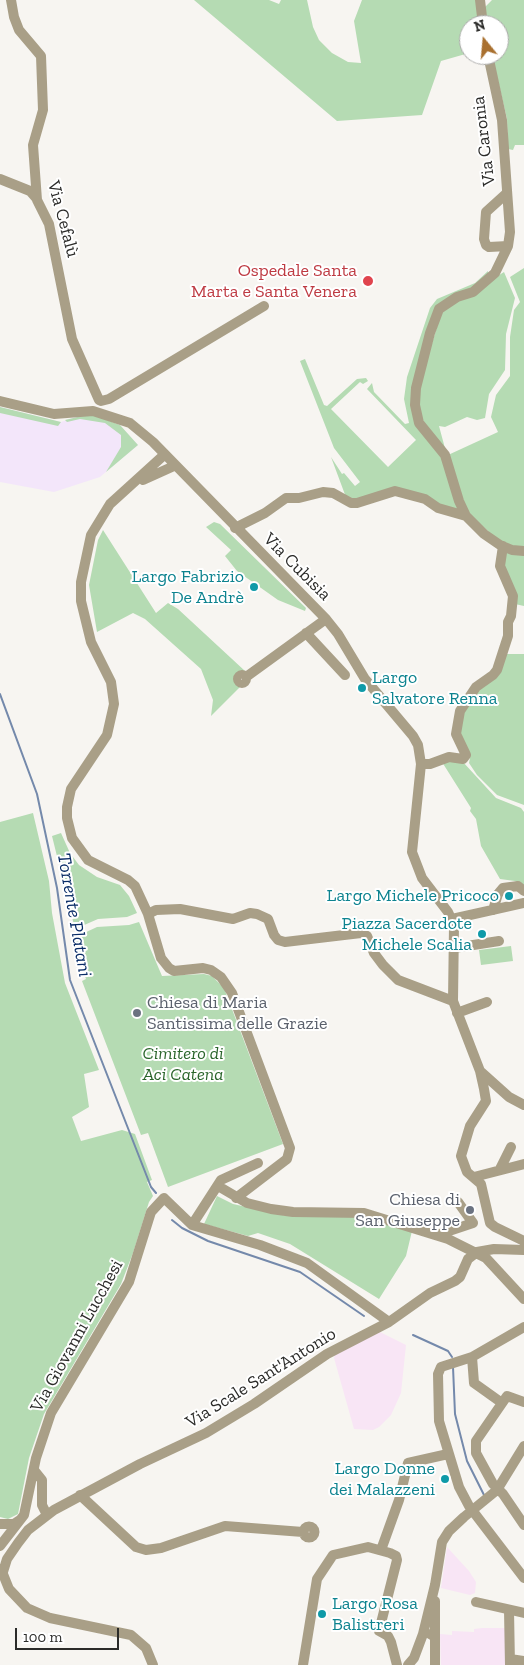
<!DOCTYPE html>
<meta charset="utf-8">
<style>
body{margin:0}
#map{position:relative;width:524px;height:1665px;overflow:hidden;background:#f7f5f1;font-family:"Zilla Slab",serif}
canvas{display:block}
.north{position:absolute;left:459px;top:15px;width:50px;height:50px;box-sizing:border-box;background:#fff;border:1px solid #aaaaa9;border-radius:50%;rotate:343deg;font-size:14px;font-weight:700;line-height:20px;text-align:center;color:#2b2b29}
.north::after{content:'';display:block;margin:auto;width:18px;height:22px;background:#a9702f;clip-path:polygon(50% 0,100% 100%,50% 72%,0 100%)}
.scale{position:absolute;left:15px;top:1628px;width:104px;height:22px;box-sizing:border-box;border:2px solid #2b2b29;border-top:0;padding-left:6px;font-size:15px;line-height:18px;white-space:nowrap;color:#2b2b29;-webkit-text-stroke:4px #fff;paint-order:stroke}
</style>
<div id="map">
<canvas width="524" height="1665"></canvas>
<div class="north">N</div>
<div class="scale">100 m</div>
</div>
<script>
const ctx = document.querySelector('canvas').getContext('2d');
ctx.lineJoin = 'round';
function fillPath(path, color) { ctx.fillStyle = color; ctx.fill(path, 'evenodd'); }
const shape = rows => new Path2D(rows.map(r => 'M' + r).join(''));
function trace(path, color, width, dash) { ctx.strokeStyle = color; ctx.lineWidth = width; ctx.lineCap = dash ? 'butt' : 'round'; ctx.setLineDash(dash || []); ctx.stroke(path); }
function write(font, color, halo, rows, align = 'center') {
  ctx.font = font + ' "Zilla Slab",serif'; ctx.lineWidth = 4; ctx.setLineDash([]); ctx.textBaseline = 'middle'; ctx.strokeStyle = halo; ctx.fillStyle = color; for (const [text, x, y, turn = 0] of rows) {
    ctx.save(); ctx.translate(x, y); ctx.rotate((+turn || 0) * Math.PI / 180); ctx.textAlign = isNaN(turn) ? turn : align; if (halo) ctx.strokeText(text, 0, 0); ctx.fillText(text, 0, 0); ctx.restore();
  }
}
fillPath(shape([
 [0,407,61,422,80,415,120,425,138,445,100,477,54,492,0,482]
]), '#f3e6fa');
fillPath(shape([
 [380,1332,406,1345,401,1393,391,1415,379,1427,373,1430,354,1429,334,1358,335,1354],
 [447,1547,469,1571,476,1582,475,1593,470,1595,441,1588],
 [482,1628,506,1628,507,1665,441,1665,440,1634,452,1635,452,1631,474,1632,474,1629]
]), '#f8e5f5');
fillPath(shape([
 [194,0,269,0,279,4,281,0,307,0,313,27,319,40,332,53,348,62,361,63,354,21,362,0,476,0,480,25,469,25,469,53,441,61,422,115,337,121],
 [492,0,524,0,524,145,515,145,513,150,508,149,507,119,492,55,499,55,499,25,488,25,485,7],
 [524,268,524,549,501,543,467,512,448,455,498,432,491,417,496,395,510,376,510,337,514,310,520,302,510,277],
 [488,271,488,276,478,286,438,307,413,402,440,451,460,509,457,513,425,497,378,495,347,500,331,457,342,474,344,473,355,486,360,482,334,448,300,361,305,359,324,405,327,406,357,379,366,378,368,381,363,384,360,382,331,409,388,467,416,440,367,389,372,383,374,392,405,424,409,423,404,399,407,377,430,308,437,299,475,283],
 [504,272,515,298,506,334,505,370,489,394,485,418,477,420,467,417,445,427,439,426,446,452,424,427,420,414,418,388,442,311],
 [0,407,61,422,58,426,0,413],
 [90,414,120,425,138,445,106,472,121,447,121,435,105,423,80,419,67,422,65,420],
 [214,522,220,524,306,608,305,611,278,600,237,571,225,556,231,550,206,527],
 [103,530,156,613,168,603,178,609,245,671,239,673,234,678,236,685,240,687,211,716,213,700,201,669,145,619,133,613,97,632,89,585,98,540],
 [505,551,524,553,524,606,515,604,504,568],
 [505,654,524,654,524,805,497,795,477,775,469,763,470,758,459,736,462,712],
 [442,762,463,762,496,798,521,808,524,812,524,886,515,881,500,879,481,846,476,819,470,811,471,808],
 [33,813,49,881,52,913,65,983,99,1070,84,1074,89,1107,72,1117,81,1141,122,1130,135,1134,152,1180,147,1182,153,1196,149,1202,133,1253,121,1284,44,1414,29,1458,18,1514,8,1519,0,1517,0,822],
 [61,833,70,853,79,865,97,877,120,885,129,896,137,913,127,917,98,919,75,929,52,836],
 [139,922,162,976,204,974,212,976,224,988,283,1144,168,1187,148,1133,141,1135,82,981,86,979,75,952,76,939,80,935,97,927,129,925],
 [511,946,513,961,481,965,479,950],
 [217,1196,233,1204,287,1216,363,1216,412,1231,406,1256,379,1299,290,1244,258,1233,248,1236,204,1224]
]), '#b5dbb3');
trace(shape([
 [0,694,37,794,57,888,70,980,151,1187,156,1193],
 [172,1220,182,1228,208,1241,300,1272,364,1316],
 [413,1335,448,1351,452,1357],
 [453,1367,455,1414,467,1461,484,1495]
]), '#7489ab', 2);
trace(shape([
 [11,0,14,17,19,30,41,56,43,110,33,145,37,200,49,224,72,339,99,400],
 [480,0,483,25],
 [0,179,30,191,37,199],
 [507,193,486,212,484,239,486,245,489,247,508,246],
 [0,401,54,414,93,411,130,423,153,442,326,619,338,634,365,679,413,736,418,745,421,764,412,852,422,878,448,912,454,925,453,1001,480,1071,484,1089,486,1101,470,1126,461,1156,467,1172,481,1184,490,1223,495,1227,524,1241],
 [101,401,109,399,264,306],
 [164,455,110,504,91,535,81,582,81,601,91,642,111,682,114,704,107,735,71,789,67,807,67,818,72,838,88,860,128,880,135,886,148,914,161,958,169,968,174,971,203,968,211,970,221,977,232,993,290,1148,287,1159,236,1198],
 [143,480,174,466],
 [466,516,459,501,445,455,419,423,415,405,416,388,430,333,439,309,457,297,473,292,495,273,508,246,510,232,502,120,488,55],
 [235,528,265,513,286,498,299,498,323,492,333,493,351,503,357,503,395,491,425,499,438,508,466,516,484,534,500,545,512,550,524,551],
 [306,633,345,675],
 '238 679a4 4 0 1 1 8 0a4 4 0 1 1-8 0Z',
 [246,677,326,619],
 [421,764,430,764,449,757,463,759,466,755,456,734,460,711,476,687,493,675,497,670,508,636,508,622,511,616,513,596,500,566,503,546],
 [493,910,498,894,503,888,518,886,524,891],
 [148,914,156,910,180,909,233,919,250,913,257,914,268,919,274,935,278,940,285,942,361,933,367,936,374,953,383,965,398,980,453,1001],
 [452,919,524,903],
 [454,948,499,941],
 [457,1013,487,1002],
 [480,1071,509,1097,524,1105],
 [500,1169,511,1147],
 [474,1177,524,1164],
 [218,1186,247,1203,271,1209,293,1212,364,1213,448,1239,486,1258,524,1299],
 [458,1202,473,1223],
 [192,1225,221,1180,258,1163],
 [437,1235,473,1223],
 [472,1357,441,1367,438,1374,439,1421,459,1487,469,1506,524,1578],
 [524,1402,507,1396,476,1441,476,1453,493,1484,503,1494,524,1525],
 [502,1403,474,1383,472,1357,524,1327],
 [34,1470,42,1480,42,1505,47,1515],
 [80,1495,136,1547,146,1550,161,1548,225,1526,303,1532],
 [0,1524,14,1524,20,1520],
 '303.5 1532a5.5 5.5 0 1 1 11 0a5.5 5.5 0 1 1-11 0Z',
 [0,1546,24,1515,36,1458,51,1413,129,1282,151,1212,164,1198,192,1225,260,1245,307,1263,389,1322],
 [381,1550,399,1500,408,1463,448,1454],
 [1,1569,9,1589,27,1608,50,1618,131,1635,146,1648,153,1665],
 [2,1575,7,1559,18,1543,28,1530,54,1510,140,1464,206,1433,254,1404,327,1354,389,1322,430,1293,455,1281,460,1277,468,1259,477,1252,494,1249,524,1250],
 [476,1602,524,1613],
 [509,1610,510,1665],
 [430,1634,435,1637,435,1665],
 [435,1637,435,1601],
 [510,1659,524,1661],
 [303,1665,317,1579,333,1555,368,1547,390,1553,396,1556,397,1560,379,1631,388,1636,391,1642,397,1665],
 [408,1665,414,1658,423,1634,435,1585,442,1542,449,1531,464,1517,497,1490,524,1446]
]), '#a99f87', 10);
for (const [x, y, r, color] of [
 [368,281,6,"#e0444e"],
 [254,587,5,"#0f9aa8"],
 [362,688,5,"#0f9aa8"],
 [509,896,5,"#0f9aa8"],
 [482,934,5,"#0f9aa8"],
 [137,1013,5,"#6b7280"],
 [470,1210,5,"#6b7280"],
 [445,1479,5,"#0f9aa8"],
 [322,1614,5,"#0f9aa8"]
]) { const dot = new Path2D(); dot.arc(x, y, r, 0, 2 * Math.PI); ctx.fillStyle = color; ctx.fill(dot); trace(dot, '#fff', 2); }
write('18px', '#2b2b29', '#fff', [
 ["Via Caronia",484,141,-97],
 ["Via Cefalù",63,219,75],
 ["Via Cubisia",297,567,45],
 ["Via Giovanni Lucchesi",77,1336,-61],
 ["Via Scale Sant'Antonio",261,1378,-32]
]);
write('18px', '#be3a42', '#fff', [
 ["Ospedale Santa",357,271],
 ["Marta e Santa Venera",357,292]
], 'right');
write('18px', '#0d838f', '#fff', [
 ["Largo Fabrizio",244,577],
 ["De Andrè",244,598],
 ["Largo",372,678,"left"],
 ["Salvatore Renna",372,699,"left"],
 ["Largo Michele Pricoco",499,896],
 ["Piazza Sacerdote",472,924],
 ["Michele Scalia",472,945],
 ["Largo Donne",435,1469],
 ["dei Malazzeni",435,1490],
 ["Largo Rosa",332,1604,"left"],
 ["Balistreri",332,1625,"left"]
], 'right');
write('18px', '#5b616d', '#fff', [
 ["Chiesa di Maria",147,1003],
 ["Santissima delle Grazie",147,1024],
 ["Chiesa di",460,1200,"right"],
 ["San Giuseppe",460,1221,"right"]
], 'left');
write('italic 18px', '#2a652b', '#fff', [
 ["Cimitero di",183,1054],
 ["Aci Catena",183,1075]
]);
write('italic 19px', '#092c66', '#fff', [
 ["Torrente Platani",74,915,80]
]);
</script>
